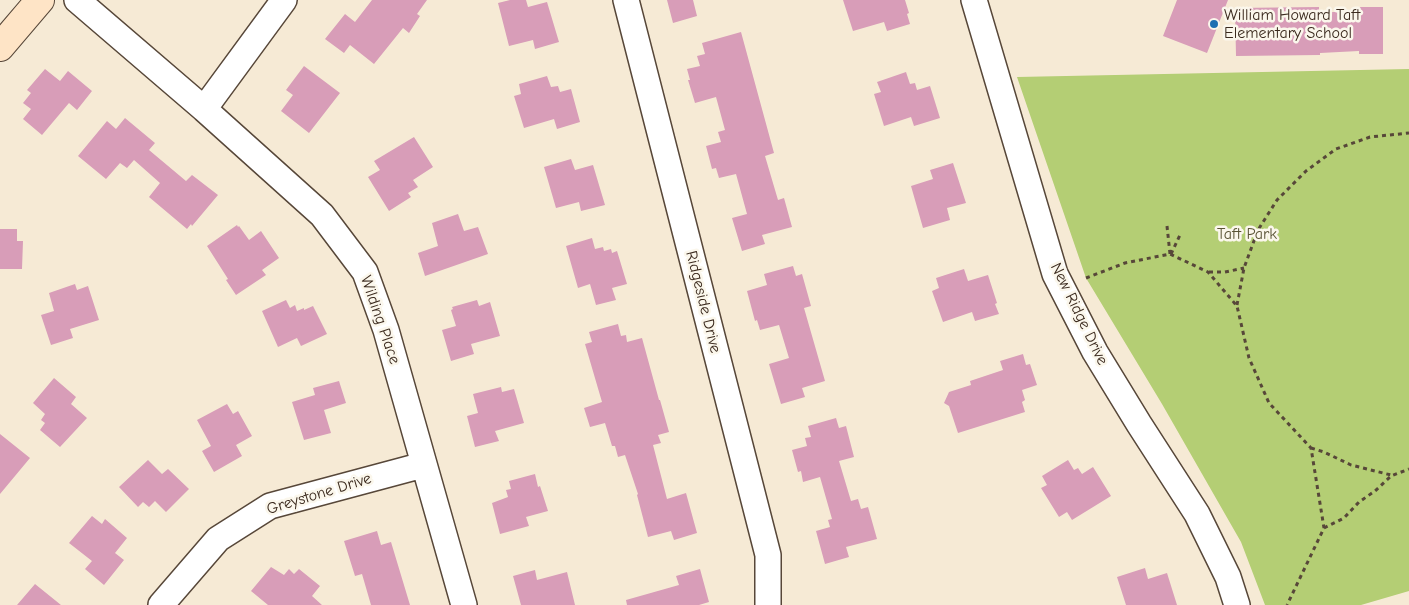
<!DOCTYPE html>
<style>
body{margin:0}
canvas{display:block;background:#f6ead5}
</style>
<canvas width="1409" height="605"></canvas>
<script>
const ctx = document.querySelector('canvas').getContext('2d');
ctx.lineJoin = 'round';
function fillPath(path, color) { ctx.fillStyle = color; ctx.fill(path, 'evenodd'); }
const shape = rows => new Path2D(rows.map(r => 'M' + r).join(''));
function trace(path, color, width, dash) { ctx.strokeStyle = color; ctx.lineWidth = width; ctx.lineCap = dash ? 'butt' : 'round'; ctx.setLineDash(dash || []); ctx.stroke(path); }
function write(font, color, halo, rows, align = 'center') {
  ctx.font = font + ' "Comic Neue",sans-serif'; ctx.lineWidth = 5; ctx.setLineDash([]); ctx.textBaseline = 'middle'; ctx.strokeStyle = halo; ctx.fillStyle = color; for (const [text, x, y, turn = 0] of rows) {
    ctx.save(); ctx.translate(x, y); ctx.rotate((+turn || 0) * Math.PI / 180); ctx.textAlign = isNaN(turn) ? turn : align; if (halo) ctx.strokeText(text, 0, 0); ctx.fillText(text, 0, 0); ctx.restore();
  }
}
fillPath(shape([
 [1409,69,1409,591,1361,605,1265,605,1241,542,1162,404,1086,278,1017,77]
]), '#b4ce74');
fillPath(shape([
 [372,0,427,0,417,14,420,16,409,33,403,28,374,64,350,45,344,53,325,39,345,14,355,22],
 [510,0,526,0,528,7,547,2,559,42,535,49,533,40,509,46,498,3],
 [667,0,693,0,697,16,673,23],
 [843,0,905,0,909,13,907,14,910,24,887,31,884,22,853,31],
 [1177,0,1228,0,1207,53,1163,36],
 [1319,7,1319,12,1359,12,1359,7,1383,7,1383,54,1359,54,1359,51,1320,53,1320,55,1236,56,1235,8],
 [741,32,774,153,765,156,778,200,784,198,792,227,762,235,765,244,742,251,732,218,747,214,736,174,719,178,716,168,712,169,706,146,721,142,718,132,725,130,716,97,695,103,688,80,690,80,687,69,700,66,697,56,705,54,702,43],
 [304,66,340,93,309,133,281,111,293,95,286,90],
 [45,69,60,81,68,71,92,91,77,110,69,103,42,135,23,119,31,109,23,103,31,93,27,90],
 [906,72,910,84,915,83,917,90,930,86,940,118,914,126,911,117,884,126,874,94,881,92,877,82],
 [547,76,551,87,558,86,560,92,571,89,580,122,557,129,554,119,524,128,514,96,521,94,519,84],
 [125,118,155,143,149,150,186,181,192,175,218,195,192,226,191,224,187,229,149,197,160,183,134,160,127,168,120,163,106,179,78,156,107,121,116,129],
 [414,137,433,167,413,180,418,187,408,193,411,197,389,211,368,177,380,170,374,161],
 [571,159,575,170,593,165,605,205,581,211,579,202,556,208,544,167],
 [953,163,966,203,947,208,950,220,923,228,911,186,933,179,930,170],
 [458,214,464,231,478,227,488,254,425,276,418,253,438,246,432,223],
 [237,225,238,227,239,226,249,240,261,231,279,258,262,270,266,275,236,295,226,280,228,279,207,246],
 [0,229,17,229,17,241,23,241,22,269,0,269],
 [592,238,595,249,603,247,604,251,611,249,612,253,617,251,627,284,612,288,616,300,596,305,590,284,578,288,566,246],
 [793,266,796,276,802,274,811,306,804,308,825,381,802,388,805,397,781,404,769,364,789,358,779,325,760,330,757,320,755,321,747,291,767,285,764,274],
 [964,269,968,281,988,275,997,303,995,304,999,314,975,321,972,312,943,322,932,291,939,288,936,278],
 [75,284,77,290,88,286,99,320,70,329,73,338,51,345,41,315,54,311,49,293],
 [286,300,290,308,295,305,297,311,304,308,304,310,313,306,327,334,301,346,297,338,278,347,262,311],
 [477,300,479,306,490,302,500,336,471,344,474,354,451,361,442,330,456,326,451,310,453,309,452,307],
 [618,324,621,336,626,335,627,342,642,338,659,400,660,400,669,432,658,435,661,443,653,445,667,499,686,493,697,533,674,540,671,531,648,537,637,495,638,494,625,455,618,457,615,446,612,446,605,423,590,427,584,408,602,402,585,344,592,342,589,332],
 [1023,354,1026,365,1030,364,1037,385,1022,390,1025,400,1022,402,1025,412,958,433,949,406,944,403,949,392,971,385,970,381,1003,370,1000,361],
 [54,378,76,397,71,404,87,418,60,447,40,430,45,423,41,420,45,414,33,403],
 [339,381,346,403,324,410,331,433,304,440,292,402,315,395,313,388],
 [501,387,502,392,514,389,524,423,495,431,499,441,475,447,467,416,478,413,473,394],
 [227,404,233,414,238,411,252,436,236,445,242,456,214,472,202,451,211,446,197,420],
 [836,418,839,428,846,426,854,457,839,461,851,501,858,499,861,509,868,507,877,539,846,547,849,557,825,564,816,531,830,527,828,520,832,519,820,477,803,482,801,471,798,472,792,450,807,446,805,438,811,437,808,426],
 [0,434,30,458,0,494],
 [148,460,162,474,168,469,189,489,166,512,155,501,149,507,143,502,138,507,119,487],
 [1068,460,1074,470,1078,468,1082,474,1093,467,1111,496,1072,520,1067,512,1059,517,1041,488,1047,485,1042,476],
 [535,474,538,487,540,486,548,511,526,517,529,526,500,534,492,503,508,497,506,490,511,489,509,481],
 [92,516,102,524,105,519,127,538,115,553,124,560,104,585,85,569,92,561,69,543],
 [377,531,381,545,391,542,410,605,371,605,362,574,355,576,344,541],
 [271,567,284,575,289,569,294,574,299,569,320,586,312,596,322,605,268,605,251,591],
 [1145,568,1148,579,1167,573,1177,605,1126,605,1117,577],
 [700,569,709,602,699,605,627,605,626,600,679,585,676,576],
 [535,570,537,580,567,572,575,605,521,605,513,576],
 [35,584,61,605,17,605]
]), '#d89db8');
const street = shape([
 [77,0,204,109,322,215,365,272,386,330,464,605],
 [626,0,768,555,768,605],
 [974,0,1055,274,1095,352,1139,424,1197,514,1228,577,1237,605],
 [204,109,284,0],
 [161,605,218,539,270,506,423,465]
]);
const secondary = shape([
 [0,47,40,0]
]);
trace(street, '#574739', 28);
trace(secondary, '#574739', 30);
trace(shape([
 [1167,226,1170,254],
 [1171,254,1180,235],
 [1209,272,1225,272,1244,268],
 [1086,278,1125,263,1170,254,1208,272,1237,306,1249,358,1269,403,1311,448,1324,528,1287,605],
 [1237,305,1244,268,1258,230,1277,200,1306,171,1336,149,1370,137,1409,133],
 [1311,448,1324,452,1351,465,1391,475],
 [1324,528,1344,518,1359,502,1375,491,1391,476,1409,469]
]), '#574739', 3, [4, 4]);
trace(street, '#fff', 25);
trace(secondary, '#fee4c6', 28);
for (const [x, y, r, color] of [
 [1214,24,5,"#1f6fb2"]
]) { const dot = new Path2D(); dot.arc(x, y, r, 0, 2 * Math.PI); ctx.fillStyle = color; ctx.fill(dot); trace(dot, '#fbf7ec', 2); }
write('16px', '#3b2a1e', '#fbf7ec', [
 ["William Howard Taft",1224,15],
 ["Elementary School",1224,33]
], 'left');
write('16px', '#595334', '#fbf7ec', [
 ["Taft Park",1247,234]
]);
write('16px', '#3b2a1e', '#fbf7ec', [
 ["Ridgeside Drive",703,302,76],
 ["New Ridge Drive",1079,314,64],
 ["Wilding Place",380,320,71],
 ["Greystone Drive",319,494,-17]
]);
</script>
